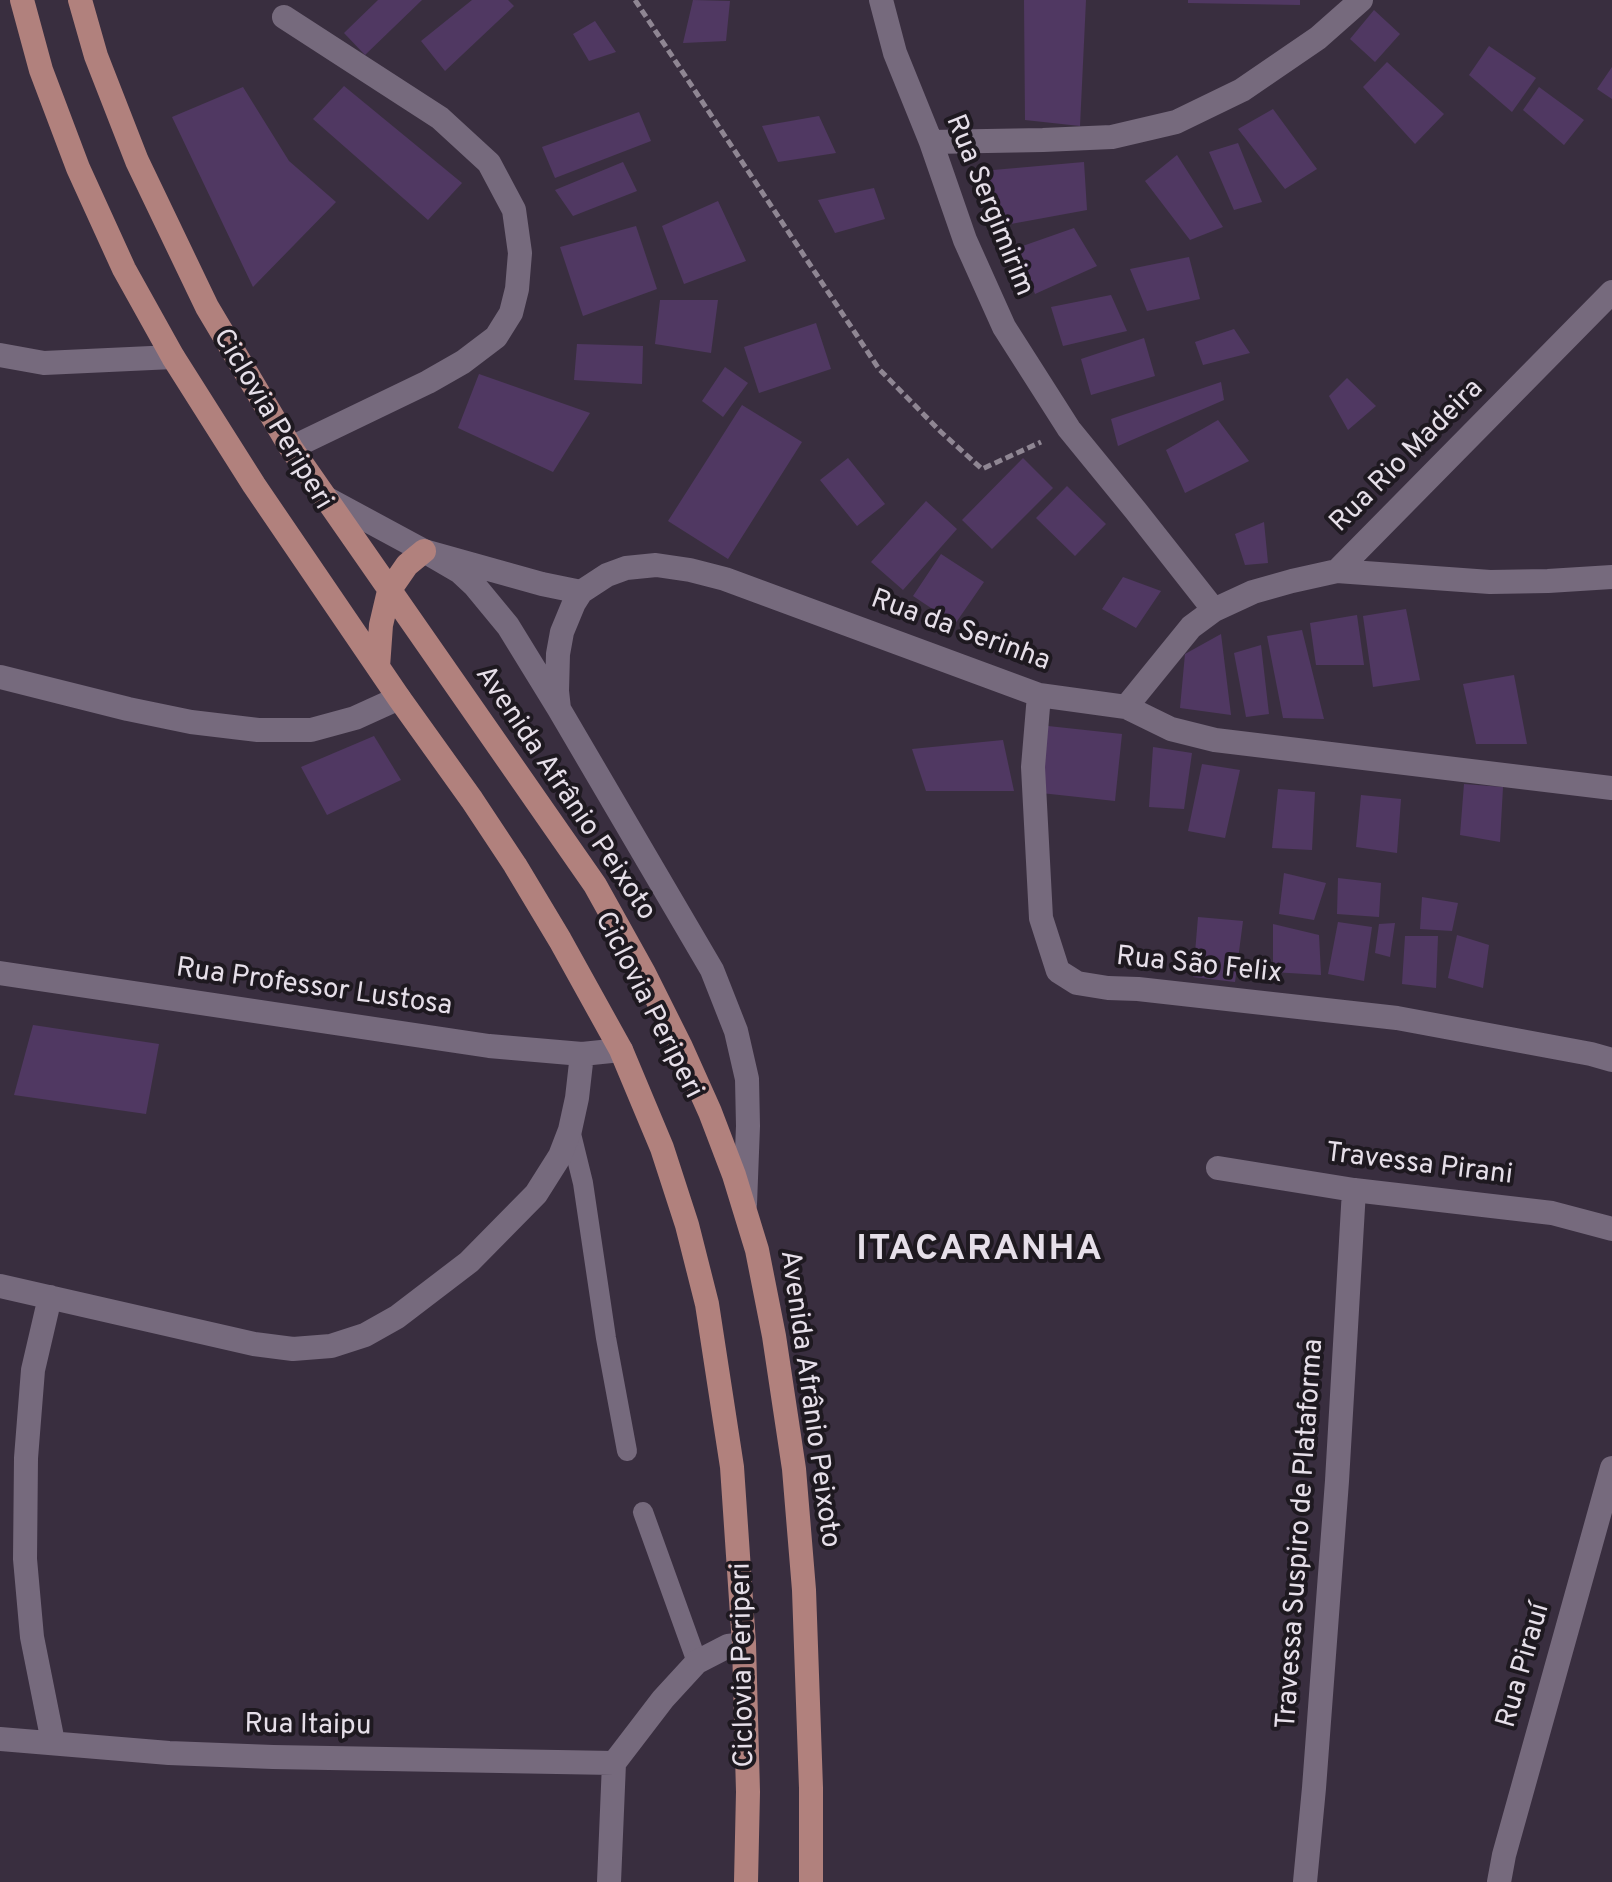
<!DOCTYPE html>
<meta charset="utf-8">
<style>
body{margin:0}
canvas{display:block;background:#392e3f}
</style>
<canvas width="1612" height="1882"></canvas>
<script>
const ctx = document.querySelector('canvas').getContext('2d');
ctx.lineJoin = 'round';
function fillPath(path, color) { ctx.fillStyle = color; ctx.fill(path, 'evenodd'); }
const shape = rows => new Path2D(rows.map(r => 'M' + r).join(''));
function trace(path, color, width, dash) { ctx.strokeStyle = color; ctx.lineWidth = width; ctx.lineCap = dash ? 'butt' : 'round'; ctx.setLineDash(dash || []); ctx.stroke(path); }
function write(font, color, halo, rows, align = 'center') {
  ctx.font = font + ' Overpass,sans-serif'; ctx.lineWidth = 8; ctx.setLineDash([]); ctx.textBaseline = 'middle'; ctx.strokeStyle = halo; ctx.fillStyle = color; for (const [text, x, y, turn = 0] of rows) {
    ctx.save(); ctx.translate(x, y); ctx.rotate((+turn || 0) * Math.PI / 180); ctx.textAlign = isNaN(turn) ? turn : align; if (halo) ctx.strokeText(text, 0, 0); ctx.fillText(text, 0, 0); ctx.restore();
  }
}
fillPath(shape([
 [378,0,422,0,365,55,344,33],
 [472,0,508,0,514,6,445,71,421,41],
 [693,0,730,1,726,41,683,43],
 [1024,0,1086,0,1080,126,1025,120],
 [1188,0,1300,0,1300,5,1188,3],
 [1374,10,1400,34,1375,62,1350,39],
 [595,21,616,52,589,61,573,34],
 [1489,46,1536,78,1512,112,1469,75],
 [1387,62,1444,114,1415,144,1363,87],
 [1612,67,1612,99,1597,89],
 [344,86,462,183,428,220,313,119],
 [243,87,289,161,336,202,253,287,172,117],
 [1539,87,1584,120,1564,145,1523,110],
 [1273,109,1317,169,1285,189,1238,129],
 [639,112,651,141,555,178,542,147],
 [819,116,836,153,778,162,762,126],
 [1238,143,1262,202,1234,210,1209,152],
 [1177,155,1223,227,1190,240,1145,181],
 [623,162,637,191,573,216,555,190],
 [1084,162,1087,210,989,228,982,171],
 [874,188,885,219,835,233,818,200],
 [718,201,746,261,684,284,662,226],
 [636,226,657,289,583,316,560,247],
 [1074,228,1097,266,1035,294,1017,248],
 [1189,257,1200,299,1147,311,1130,269],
 [1111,295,1127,331,1063,346,1051,307],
 [660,300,718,300,711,353,655,344],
 [816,323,831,369,759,393,744,347],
 [1234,329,1250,353,1203,365,1195,342],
 [1144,338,1155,376,1091,395,1081,359],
 [577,344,643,346,642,384,574,380],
 [725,367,748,383,723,417,702,401],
 [479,374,590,413,553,472,458,428],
 [1347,378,1376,406,1348,430,1329,396],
 [1221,382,1224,400,1118,446,1111,419],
 [742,405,802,442,728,559,668,521],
 [1218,420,1249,461,1185,493,1166,450],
 [848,458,885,504,857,526,820,480],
 [1023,458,1053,488,992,549,962,520],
 [1067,486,1106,524,1075,556,1036,518],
 [926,501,957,529,903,590,871,562],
 [1264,522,1268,563,1245,565,1235,534],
 [941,554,984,582,955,624,913,596],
 [1123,577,1161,591,1136,628,1102,609],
 [1406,609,1420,680,1373,687,1363,616],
 [1357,615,1364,665,1316,665,1310,623],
 [1302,630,1324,719,1283,718,1267,636],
 [1221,634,1231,715,1180,708,1185,654],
 [1261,645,1269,714,1246,717,1234,653],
 [1514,675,1527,744,1476,744,1463,684],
 [1048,726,1122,734,1115,801,1041,793],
 [374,736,401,780,327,815,301,767],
 [1003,740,1014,791,926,791,912,749],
 [1153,747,1192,753,1184,809,1149,807],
 [1202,764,1240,770,1225,838,1188,831],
 [1464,784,1503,787,1500,842,1460,835],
 [1278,789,1315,792,1312,850,1272,848],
 [1361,795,1401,799,1397,853,1356,847],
 [1284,873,1326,883,1314,920,1279,914],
 [1338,878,1381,883,1379,917,1337,914],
 [1422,897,1458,903,1452,931,1420,929],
 [1198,917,1243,921,1235,982,1193,977],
 [1338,922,1372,927,1364,981,1328,974],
 [1395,923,1390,957,1375,953,1379,924],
 [1273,924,1319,935,1321,975,1273,972],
 [1457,935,1489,945,1483,988,1448,978],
 [1405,936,1438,936,1436,988,1402,984],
 [33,1025,159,1044,146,1114,14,1095]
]), '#503862');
trace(shape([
 [635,0,879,369,941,432,982,469,1041,442]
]), '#8f8693', 5, [8, 4]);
trace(shape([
 [570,1130,583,1183,606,1338,627,1451],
 [643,1512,697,1662]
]), '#766a7d', 20);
trace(shape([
 [881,0,895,53,931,142,965,240,1004,327,1069,429,1136,511,1214,610],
 [284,17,440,118,489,163,514,210,520,253,517,289,511,313,496,337,463,362,428,382,291,448],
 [931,142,1043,140,1112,137,1176,122,1242,90,1318,38,1361,0],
 [0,355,44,363,173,357],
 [324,497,424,551,542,584,581,592],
 [424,551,460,572,475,586,508,626,559,709,712,970,736,1031,747,1079,748,1126,745,1204],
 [1337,571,1490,582,1548,581,1612,577],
 [0,677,128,709,191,722,258,730,311,730,355,718,399,698],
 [1039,695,1033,767,1041,918,1058,971,1077,983,1108,988,1138,989,1397,1018,1591,1054,1612,1060],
 [1126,707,1191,627,1214,610,1253,592,1292,581,1337,571,1612,292],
 [559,709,557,691,558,654,562,632,574,603,581,592,607,575,626,568,656,565,690,570,725,579,1039,695,1126,707,1171,729,1215,740,1612,788],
 [0,973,489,1046,582,1054,621,1050],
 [1218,1168,1354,1190,1552,1213,1612,1229],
 [0,1286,254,1344,293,1349,331,1346,365,1335,397,1317,469,1262,536,1194,560,1156,570,1130,577,1098,582,1054],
 [50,1297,33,1370,26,1458,25,1559,32,1637,53,1742],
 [0,1739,169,1753,273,1757,614,1763],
 [609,1882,614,1763,663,1699,697,1662,728,1646,744,1644],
 [1305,1882,1314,1788,1337,1481,1354,1190],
 [1499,1882,1504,1855,1612,1468]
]), '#766a7d', 24);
trace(shape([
 [22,0,41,70,78,168,124,269,173,357,254,485,399,698,472,800,515,865,560,940,621,1050,662,1148,687,1225,707,1304,732,1467,744,1644,748,1792,746,1882],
 [80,0,96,56,137,161,207,307,291,448,595,885,644,973,680,1045,710,1112,734,1175,757,1250,774,1336,794,1469,804,1590,811,1788,811,1882],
 [378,667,381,625,389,591,407,565,424,551]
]), '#b1817d', 24);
write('28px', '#e6dfe9', '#1e1920', [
 ["Rua Sergimirim",988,206,68],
 ["Ciclovia Periperi",271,420,59],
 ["Rua Rio Madeira",1408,457,-45],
 ["Rua da Serinha",960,632,20],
 ["Avenida Afrânio Peixoto",564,794,56],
 ["Rua São Felix",1199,967,6],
 ["Rua Professor Lustosa",314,989,8],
 ["Ciclovia Periperi",647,1006,63],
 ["Travessa Pirani",1419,1166,7],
 ["Avenida Afrânio Peixoto",808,1399,82],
 ["Travessa Suspiro de Plataforma",1302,1534,-86],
 ["Ciclovia Periperi",745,1665,-91],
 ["Rua Pirauí",1525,1666,-74],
 ["Rua Itaipu",308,1727,1]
]);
ctx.letterSpacing = '2px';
write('bold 36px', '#e6dfe9', '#1e1920', [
 ["ITACARANHA",980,1252]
]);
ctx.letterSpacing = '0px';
</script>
